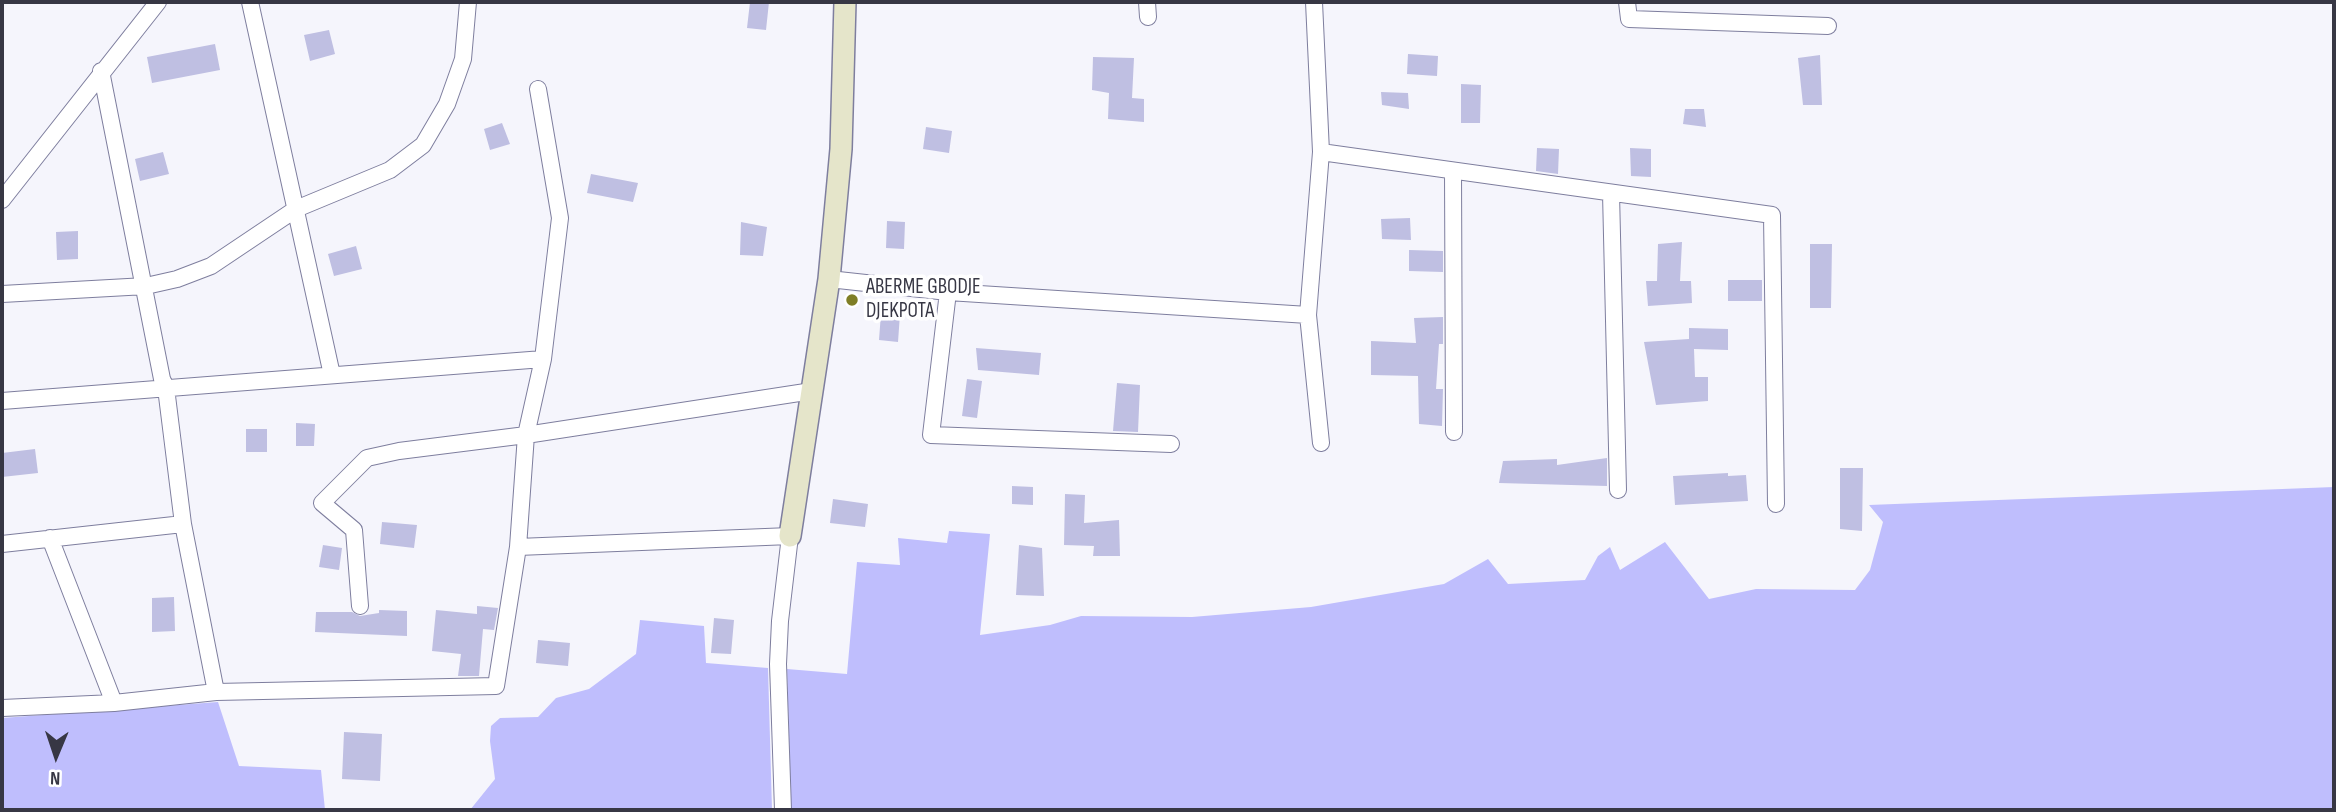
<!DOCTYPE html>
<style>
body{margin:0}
#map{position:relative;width:2336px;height:812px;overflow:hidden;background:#f5f5fc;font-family:"Sofia Sans Condensed",sans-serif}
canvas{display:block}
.frame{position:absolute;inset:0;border:4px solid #373744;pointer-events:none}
.north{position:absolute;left:21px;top:721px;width:70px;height:70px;-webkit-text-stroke:5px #fff;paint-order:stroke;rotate:182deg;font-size:19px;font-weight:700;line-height:28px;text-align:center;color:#373744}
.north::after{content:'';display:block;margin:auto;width:24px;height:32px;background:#373744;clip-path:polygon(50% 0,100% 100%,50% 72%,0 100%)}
</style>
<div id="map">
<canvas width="2336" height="812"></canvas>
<div class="frame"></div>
<div class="north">N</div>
</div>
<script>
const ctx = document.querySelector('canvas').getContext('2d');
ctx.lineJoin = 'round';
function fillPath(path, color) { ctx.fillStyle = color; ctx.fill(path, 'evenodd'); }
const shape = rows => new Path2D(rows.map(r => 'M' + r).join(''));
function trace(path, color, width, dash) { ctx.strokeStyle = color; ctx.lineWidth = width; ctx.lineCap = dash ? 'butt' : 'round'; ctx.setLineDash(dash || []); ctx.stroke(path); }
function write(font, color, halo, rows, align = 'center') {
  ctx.font = font + ' "Sofia Sans Condensed",sans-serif'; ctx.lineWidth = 7; ctx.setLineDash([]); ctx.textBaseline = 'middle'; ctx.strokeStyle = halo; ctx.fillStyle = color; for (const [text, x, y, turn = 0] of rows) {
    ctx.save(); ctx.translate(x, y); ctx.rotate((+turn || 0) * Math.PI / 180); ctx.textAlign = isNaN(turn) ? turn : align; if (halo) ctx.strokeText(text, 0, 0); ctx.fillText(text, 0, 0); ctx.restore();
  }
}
fillPath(shape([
 [2334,487,2334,810,791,810,787,669,847,674,857,562,900,565,898,538,947,543,949,531,990,534,980,635,1050,625,1081,616,1192,617,1311,607,1444,584,1488,559,1508,584,1585,580,1598,556,1610,547,1620,570,1665,542,1709,599,1756,589,1855,590,1870,570,1883,522,1869,505],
 [640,620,704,626,706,663,768,668,772,810,470,810,495,779,490,741,491,726,500,718,538,717,556,698,589,689,636,654],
 [218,702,239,766,321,770,325,810,2,810,2,718]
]), '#bfbefd');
fillPath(shape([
 [750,2,769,2,766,30,747,28],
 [329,30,335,54,310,61,304,35],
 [215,44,220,70,152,83,147,57],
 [1408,54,1438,56,1437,76,1407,74],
 [1820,55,1822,105,1803,105,1798,58],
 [1093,57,1134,58,1132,98,1144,99,1144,122,1108,119,1109,93,1092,90],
 [1461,84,1481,85,1480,123,1461,123],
 [1381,92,1408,93,1409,109,1382,105],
 [1685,109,1704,109,1706,127,1683,124],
 [502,123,510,144,490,150,484,129],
 [926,127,952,131,949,153,923,149],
 [1537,148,1559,149,1558,174,1536,171],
 [1630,148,1651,149,1651,177,1631,176],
 [163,152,169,174,140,181,135,159],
 [591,174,638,183,633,202,587,193],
 [1410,218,1411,240,1382,239,1381,219],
 [887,221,905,222,904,249,886,248],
 [741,222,767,227,763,256,740,255],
 [78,231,78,259,57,260,56,232],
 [1682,242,1680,281,1691,281,1692,303,1648,306,1646,281,1657,281,1658,244],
 [1810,244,1832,244,1831,308,1810,308],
 [356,246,362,269,334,276,328,254],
 [1409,250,1443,251,1443,272,1409,271],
 [1728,280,1762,280,1762,301,1728,301],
 [881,313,900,314,898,342,879,340],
 [1443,317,1443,344,1439,344,1436,389,1443,389,1442,426,1419,424,1418,376,1371,375,1371,341,1416,343,1414,318],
 [1689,328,1728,329,1728,350,1694,349,1695,377,1708,377,1708,401,1656,405,1644,342,1689,339],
 [976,348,1041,353,1039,375,978,370],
 [967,379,982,381,977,418,962,416],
 [1117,383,1140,385,1138,432,1113,431],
 [296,423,315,424,314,446,296,446],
 [246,429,267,429,267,452,246,452],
 [35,449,38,473,2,477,2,453],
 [1607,458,1607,486,1499,483,1503,461,1557,459,1557,465],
 [1840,468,1863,468,1862,531,1840,529],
 [1728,473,1728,476,1746,475,1748,501,1675,505,1673,476],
 [1012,486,1033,487,1033,505,1012,504],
 [1065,494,1085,495,1084,523,1119,520,1120,556,1093,556,1094,546,1064,545],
 [833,499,868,504,865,527,830,523],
 [382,522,417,525,414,548,380,544],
 [323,545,342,548,339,570,319,567],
 [1019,545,1042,548,1044,596,1016,595],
 [174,597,175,631,152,632,152,598],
 [477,606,498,608,494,630,483,629,479,676,458,676,461,654,432,651,436,610,477,614],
 [379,610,407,611,407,636,315,632,316,612,352,612,360,616,379,613],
 [714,618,734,620,731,654,711,653],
 [538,640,570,643,568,666,536,663],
 [344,732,382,734,380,781,342,779]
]), '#bfbfe2');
const street = shape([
 [250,2,332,375],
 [1147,2,1148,17],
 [1314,2,1321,152,1308,315,1321,443],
 [1627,2,1629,19,1828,26],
 [101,71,162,379,166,388,183,524,216,692],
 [1321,152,1772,215,1776,504],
 [1453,171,1454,432],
 [1611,193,1618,490],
 [2,200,158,2],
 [829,279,948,292,1308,315],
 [948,292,931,435,1171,444],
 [2,294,146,286,177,279,211,266,296,209,390,170,423,145,447,104,463,59,468,2],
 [2,401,543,359],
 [50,538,114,703],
 [2,544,183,524],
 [518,547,790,536,780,621,778,664,783,810],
 [360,606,354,530,322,503,367,458,399,451,526,435,812,391],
 [2,708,114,703,216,692,496,686,518,547,526,435,543,359,560,218,538,89]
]);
const secondary = shape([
 [790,536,829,279,841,149,845,2]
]);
trace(street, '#7e7e9e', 18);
trace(secondary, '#7e7e9e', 24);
trace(street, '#fff', 16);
trace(secondary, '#e5e5ca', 21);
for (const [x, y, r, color] of [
 [852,300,7,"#7f7e26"]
]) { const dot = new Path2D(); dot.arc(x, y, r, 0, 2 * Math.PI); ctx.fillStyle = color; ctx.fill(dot); trace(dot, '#fff', 2.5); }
write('21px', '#373744', '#fff', [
 ["ABERME GBODJE",866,288],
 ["DJEKPOTA",866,312]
], 'left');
</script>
